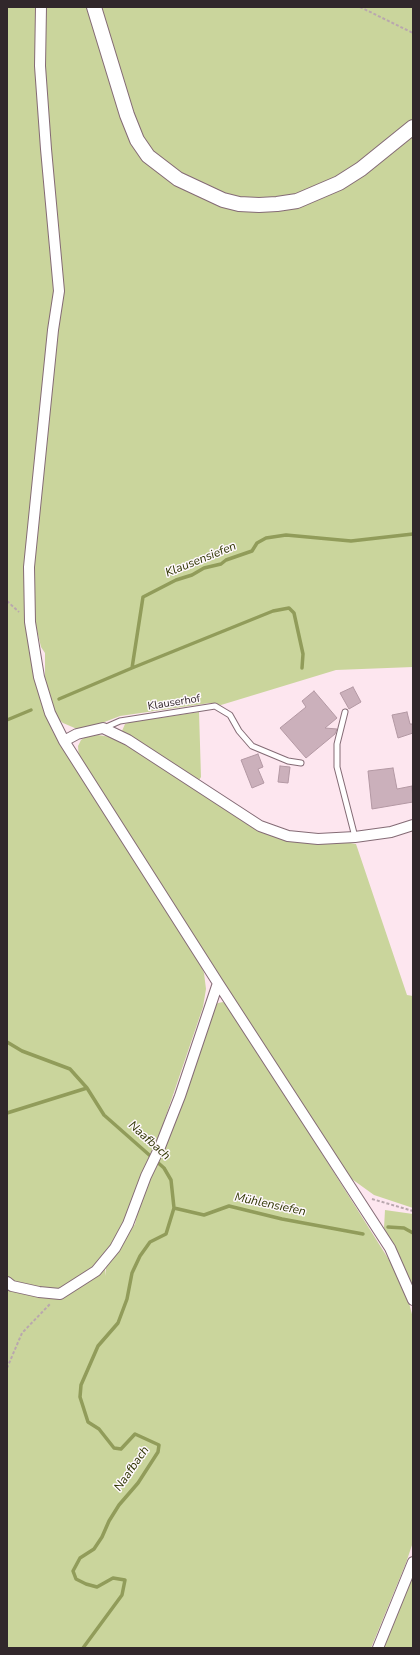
<!DOCTYPE html>
<meta charset="utf-8">
<style>
body{margin:0}
#map{position:relative;width:420px;height:1655px;overflow:hidden;background:#fde6ef;font-family:"Nunito Sans",sans-serif}
canvas{display:block}
.frame{position:absolute;inset:0;border:8px solid #31272b;pointer-events:none}
</style>
<div id="map">
<canvas width="420" height="1655"></canvas>
<div class="frame"></div>
</div>
<script>
const ctx = document.querySelector('canvas').getContext('2d');
ctx.lineJoin = 'round';
function fillPath(path, color) { ctx.fillStyle = color; ctx.fill(path, 'evenodd'); }
const shape = rows => new Path2D(rows.map(r => 'M' + r).join(''));
function trace(path, color, width, dash) { ctx.strokeStyle = color; ctx.lineWidth = width; ctx.lineCap = dash ? 'butt' : 'round'; ctx.setLineDash(dash || []); ctx.stroke(path); }
function write(font, color, halo, rows, align = 'center') {
  ctx.font = font + ' "Nunito Sans",sans-serif'; ctx.lineWidth = 3; ctx.setLineDash([]); ctx.textBaseline = 'middle'; ctx.strokeStyle = halo; ctx.fillStyle = color; for (const [text, x, y, turn = 0] of rows) {
    ctx.save(); ctx.translate(x, y); ctx.rotate((+turn || 0) * Math.PI / 180); ctx.textAlign = isNaN(turn) ? turn : align; if (halo) ctx.strokeText(text, 0, 0); ctx.fillText(text, 0, 0); ctx.restore();
  }
}
fillPath(shape([
 [7,7,413,7,413,667,336,670,221,705,210,703,120,716,89,728,77,729,63,723,55,716,45,680,45,653,41,647,33,613,46,713,53,732,66,754,197,956,204,973,206,989,203,1007,157,1142,213,1007,218,1003,223,1002,229,1006,391,1263,407,1295,413,1318,413,1542,406,1563,371,1648,7,1648],
 [145,1180,135,1224,106,1268,105,1276,105,1266],
 [199,712,201,777,198,782,122,731,125,724,131,722],
 [98,735,117,738,255,826,356,844,407,995,413,996,413,1208,374,1195,349,1177,341,1166,79,759,78,746,81,740,87,736],
 [385,1210,413,1214,413,1294,384,1228],
 [413,1570,413,1648,380,1648]
]), '#cad59c');
trace(shape([
 [132,668,273,611,289,608,294,613,303,654,302,668],
 [59,699,132,668,143,597,176,580,192,575,204,568,221,564,226,560,252,551,257,543,266,538,286,535,351,541,413,534],
 [7,720,31,710],
 [7,1042,22,1051,70,1069,87,1088,104,1115,164,1168,171,1180,174,1208,166,1234,150,1242,140,1256,132,1273,127,1299,118,1323,98,1346,81,1385,80,1397,88,1422,99,1429,114,1448,121,1449,135,1434,159,1445,158,1452,138,1483,119,1505,109,1521,102,1537,94,1549,80,1558,73,1571,76,1579,86,1584,97,1587,113,1578,125,1580,122,1595,83,1648],
 [7,1113,87,1088],
 [174,1208,204,1215,229,1206,282,1219,363,1234],
 [388,1227,404,1228,413,1233]
]), '#919c5a', 3.5);
const building = shape([
 [353,687,361,702,349,709,340,693,353,687],
 [314,691,337,718,325,728,337,729,335,734,306,758,280,728,306,707,302,701,314,691],
 [407,712,410,724,413,724,413,733,398,738,392,715,407,712],
 [258,754,263,767,258,769,264,783,252,788,241,760,258,754],
 [280,766,290,767,288,783,278,782,280,766],
 [393,768,397,789,412,786,413,802,372,809,368,771,393,768]
]);
fillPath(building, '#cbb0bb');
trace(building, '#b398a3', 1);
const lane = shape([
 [345,712,337,744,337,767,355,837],
 [104,728,120,721,215,706,230,715,239,731,252,746,288,761,301,763]
]);
const street = shape([
 [41,7,40,66,46,149,59,291,53,330,29,567,30,622,39,677,50,713,64,741,218,983,390,1248,413,1300],
 [64,741,77,734,103,728,128,740,260,826,288,836,318,839,355,837,391,832,413,825],
 [7,1282,12,1286,39,1292,60,1294,96,1271,115,1248,128,1224,146,1176,160,1147,180,1096,218,983],
 [378,1648,413,1562]
]);
const secondary = shape([
 [94,7,127,115,137,140,148,156,178,179,223,200,239,204,259,205,277,204,297,201,339,183,361,169,413,127]
]);
trace(lane, '#846b75', 7);
trace(street, '#846b75', 12);
trace(secondary, '#846b75', 16);
trace(shape([
 [360,7,413,33],
 [7,601,19,612],
 [372,1199,413,1211],
 [7,1368,22,1333,50,1304]
]), '#b9a7ae', 2, [3, 2]);
trace(lane, '#fff', 5);
trace(street, '#fff', 10);
trace(secondary, '#fff', 14);
write('11px', '#31272b', '#fef8fb', [
 ["Klauserhof",174,703,-9]
]);
write('italic 12px', '#2e3400', '#fef8fb', [
 ["Klausensiefen",201,560,-22],
 ["Naafbach",149,1141,42],
 ["Mühlensiefen",270,1205,12],
 ["Naafbach",132,1469,-55]
]);
</script>
